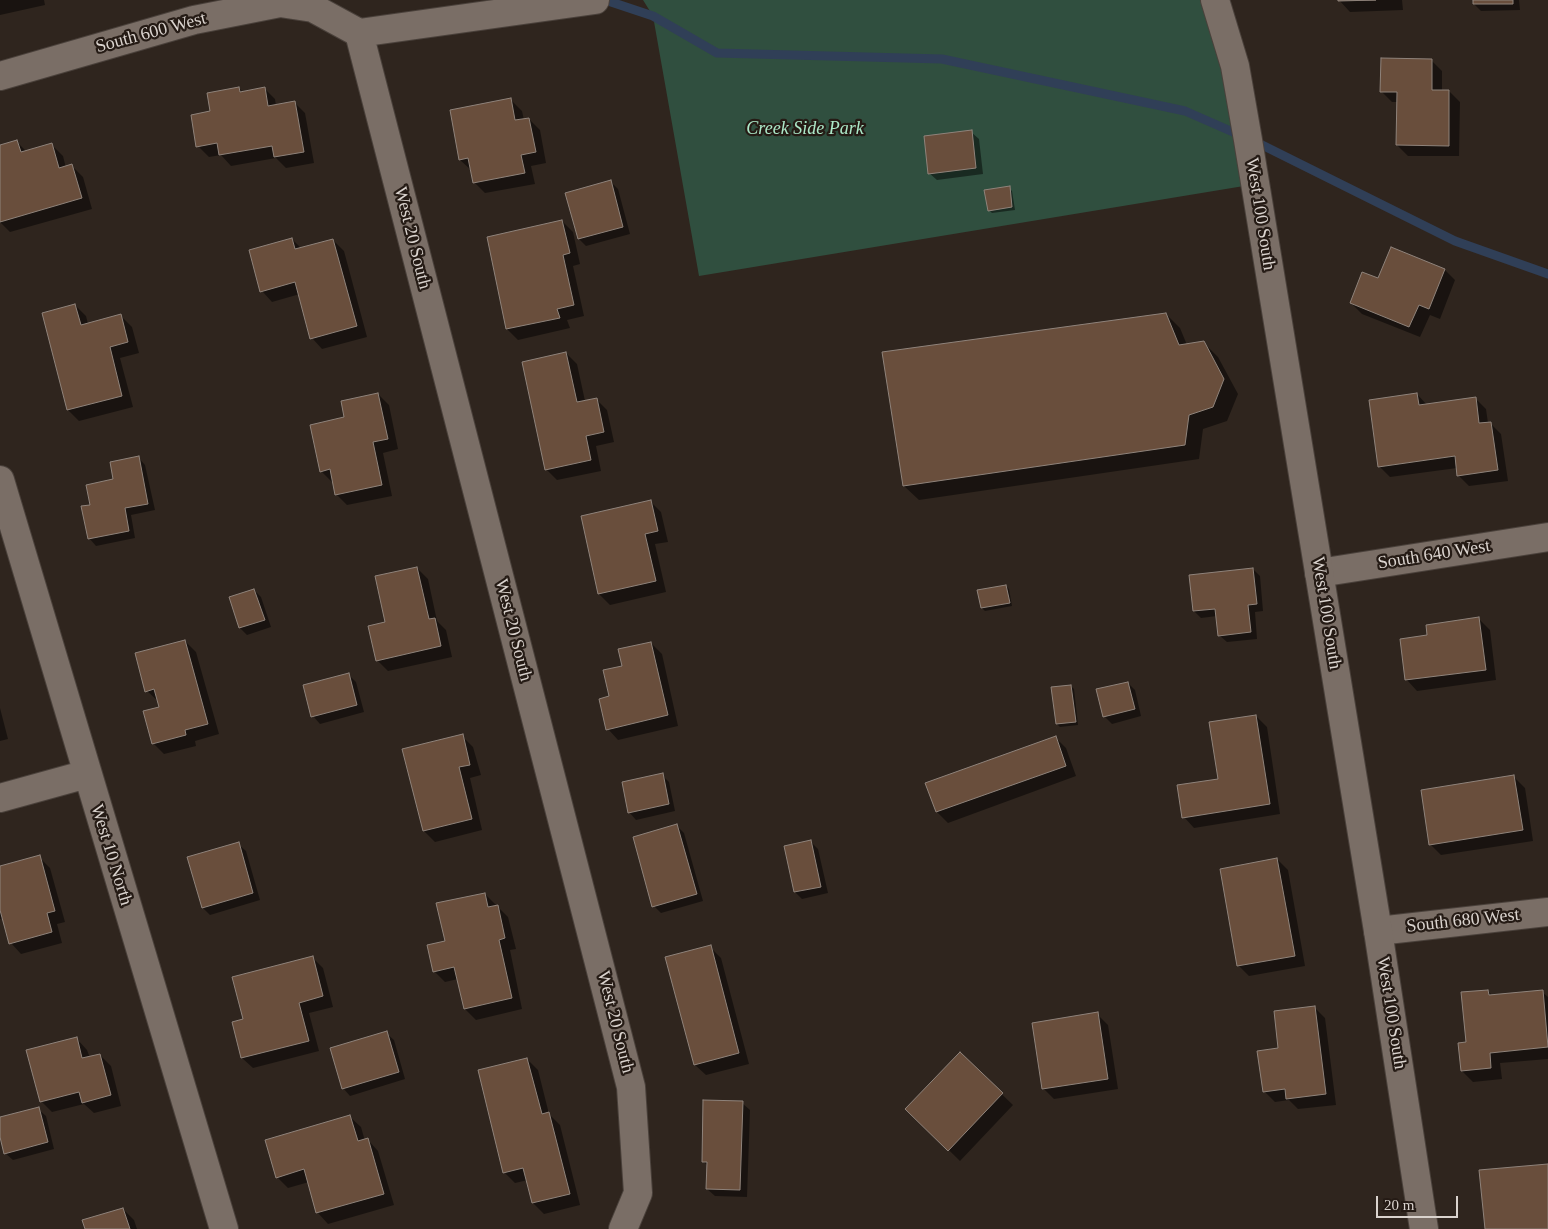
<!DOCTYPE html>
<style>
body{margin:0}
#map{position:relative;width:1548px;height:1229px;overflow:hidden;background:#2f251e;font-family:"Times New Roman",serif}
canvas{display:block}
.scale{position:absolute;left:1376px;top:1196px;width:82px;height:22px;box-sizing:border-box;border:2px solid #dad3ce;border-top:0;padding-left:6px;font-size:15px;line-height:18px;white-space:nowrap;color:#dad3ce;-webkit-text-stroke:4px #251b15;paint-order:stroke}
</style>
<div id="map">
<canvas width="1548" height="1229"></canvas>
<div class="scale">20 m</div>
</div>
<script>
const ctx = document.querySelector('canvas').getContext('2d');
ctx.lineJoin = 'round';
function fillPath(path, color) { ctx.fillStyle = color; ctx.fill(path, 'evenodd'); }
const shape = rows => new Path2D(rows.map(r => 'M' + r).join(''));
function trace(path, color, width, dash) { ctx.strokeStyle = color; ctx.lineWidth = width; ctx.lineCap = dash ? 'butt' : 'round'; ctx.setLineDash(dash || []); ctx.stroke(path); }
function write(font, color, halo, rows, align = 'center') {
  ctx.font = font + ' "Times New Roman",serif'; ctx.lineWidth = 4.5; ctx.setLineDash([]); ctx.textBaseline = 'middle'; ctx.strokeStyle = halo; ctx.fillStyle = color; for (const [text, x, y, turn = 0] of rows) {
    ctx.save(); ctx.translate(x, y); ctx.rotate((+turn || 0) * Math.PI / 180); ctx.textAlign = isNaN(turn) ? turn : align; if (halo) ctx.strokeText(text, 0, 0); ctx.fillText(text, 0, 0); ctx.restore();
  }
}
fillPath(shape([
 [643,0,1215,0,1256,184,699,276,653,16]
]), '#304f3f');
fillPath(shape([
 [0,0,44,0,45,5,0,15],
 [1339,0,1402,0,1403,10,1350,12],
 [1474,0,1519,0,1520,10,1481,11,1474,4],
 [1431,60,1442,71,1442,91,1449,91,1460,102,1459,156,1408,156,1397,145,1398,102,1392,102,1381,91],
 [239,88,243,92,264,88,275,99,276,106,294,102,305,113,314,163,286,168,276,158,231,166,221,155,209,157,198,146,212,112],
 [511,100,522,111,524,120,529,119,540,130,546,163,531,166,535,184,485,193,474,182,471,170,460,160],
 [971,132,979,139,983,174,937,180,929,173],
 [17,142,27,152,52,145,63,156,66,168,72,166,83,177,92,209,10,232,0,222,0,146],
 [611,182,618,189,630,234,586,246,579,239],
 [1009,188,1012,191,1015,210,992,213,989,210],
 [562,221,573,232,580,264,573,266,584,316,567,320,570,328,518,340,507,329,488,238],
 [292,239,302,249,333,240,344,251,367,337,322,349,312,338,300,294,272,302,262,291],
 [1445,270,1455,280,1440,319,1430,315,1420,337,1362,314,1351,303,1379,280],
 [75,305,86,316,88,324,121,316,132,327,139,353,120,358,133,407,79,421,68,410,44,313],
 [1166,314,1180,328,1187,345,1203,342,1218,357,1238,394,1227,421,1203,429,1199,459,919,500,904,486],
 [566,353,577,364,585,401,596,399,607,410,614,442,596,446,601,471,557,480,546,469],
 [378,394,389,405,398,449,383,453,392,496,347,505,336,494,334,481,332,482,321,471,346,418],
 [1417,394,1427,405,1475,398,1486,409,1488,423,1490,423,1501,434,1508,481,1469,486,1458,475,1457,468,1390,477,1379,466],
 [138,457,145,465,155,510,131,515,135,538,96,546,89,538,92,506],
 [650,501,661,512,668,542,655,544,666,592,610,605,599,594],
 [417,568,428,579,437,621,446,630,452,657,388,671,377,660,387,623],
 [1253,569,1260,576,1263,611,1255,612,1257,639,1227,642,1219,635,1217,616,1201,618,1194,611],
 [1006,586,1009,589,1012,606,985,611,982,608],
 [254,590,261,597,271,627,247,635,240,628],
 [1479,619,1490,630,1496,680,1417,691,1407,680,1401,640,1428,636],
 [185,641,196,652,219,734,195,741,196,746,164,754,153,743,160,708,159,702,147,691],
 [651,643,662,654,678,726,618,740,608,729,611,697,624,667],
 [349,675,356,682,364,712,320,724,313,716],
 [1128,683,1135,690,1141,716,1112,724,1104,716],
 [1071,686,1074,689,1078,725,1060,727,1057,724],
 [0,708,8,739,0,741],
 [1256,716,1267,727,1280,814,1194,828,1184,817,1219,780],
 [462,736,473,747,481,775,470,778,482,830,435,842,424,831],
 [1055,737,1066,748,1076,776,948,823,937,812,927,784],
 [662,775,669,782,675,811,636,820,629,812],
 [1514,777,1525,788,1533,841,1441,855,1430,844],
 [676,825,684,833,703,901,661,913,654,906],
 [811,842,818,849,828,893,802,899,795,892],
 [238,844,246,851,260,900,210,915,203,908],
 [39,857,50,868,65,922,57,924,62,943,21,954,11,943,4,918,0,919,0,867],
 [1277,859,1288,870,1305,966,1249,976,1238,965],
 [485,894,508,917,516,949,510,950,522,1009,476,1020,465,1009,458,979,445,982,434,971],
 [710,947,721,958,749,1064,706,1075,695,1065],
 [312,957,323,968,333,1007,309,1013,319,1051,253,1068,242,1058,244,1020],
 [1488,991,1493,996,1542,992,1548,997,1548,1059,1500,1063,1502,1079,1473,1082,1462,1071,1467,1044],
 [1314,1007,1325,1018,1336,1105,1298,1109,1289,1100,1275,1102,1264,1091,1280,1049],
 [1097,1014,1108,1025,1118,1089,1054,1099,1043,1088],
 [386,1033,394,1040,405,1079,350,1096,343,1088],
 [77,1039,87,1050,90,1058,100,1055,111,1066,121,1106,94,1113,84,1104,52,1112,41,1101],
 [960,1054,1013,1105,960,1161,907,1109],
 [527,1059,538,1070,549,1114,560,1125,580,1205,544,1214,533,1203,528,1180,515,1183,504,1172],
 [742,1103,750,1110,747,1197,715,1196,707,1189,708,1166,703,1161],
 [38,1109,46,1116,54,1149,13,1160,5,1153,0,1132,0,1119],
 [350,1117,361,1127,365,1141,368,1140,378,1151,394,1205,328,1224,318,1213,309,1182,288,1188,277,1177],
 [123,1209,134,1220,137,1229,87,1229]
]), '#0007');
trace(shape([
 [605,0,653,16,717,53,942,59,1185,111,1242,136],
 [1254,141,1455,241,1548,274]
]), '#303f57', 9);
const building = shape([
 [1338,0,1376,0,1338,1,1338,0],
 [1473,0,1513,0,1513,4,1473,4,1473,0],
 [1381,58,1432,59,1432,90,1449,90,1449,146,1396,145,1397,92,1380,92,1381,58],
 [239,87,240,92,265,87,268,106,295,101,304,152,274,157,272,146,219,155,217,143,196,147,191,115,210,111,207,93,239,87],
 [511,98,515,120,529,118,536,152,521,155,525,173,473,183,468,158,459,160,450,110,511,98],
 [972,130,976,168,928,174,924,136,972,130],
 [17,140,21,152,52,143,59,168,72,164,82,198,0,222,0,145,17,140],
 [611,180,623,227,578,239,565,193,611,180],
 [1010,186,1012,207,988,211,984,190,1010,186],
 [562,220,570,253,563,255,574,305,557,309,560,318,506,329,487,237,562,220],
 [292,238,295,249,333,239,357,326,310,339,295,282,260,292,249,250,292,238],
 [1391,247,1445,269,1429,309,1419,305,1409,327,1350,303,1362,272,1378,278,1391,247],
 [75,304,81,325,121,314,128,342,110,347,122,396,67,410,42,313,75,304],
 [1166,313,1179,345,1204,341,1224,379,1213,407,1189,415,1185,445,903,486,882,352,1166,313],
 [566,352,577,402,597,398,604,432,586,436,591,460,545,470,522,362,566,352],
 [378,393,388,439,373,442,382,485,335,495,330,469,320,472,310,425,344,417,341,401,378,393],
 [1417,393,1419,405,1476,397,1479,423,1491,422,1498,470,1457,476,1455,456,1378,467,1369,400,1417,393],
 [139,456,148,504,125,508,129,531,88,539,81,506,90,505,86,485,113,479,110,462,139,456],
 [651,500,658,531,645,534,656,581,598,594,581,516,651,500],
 [417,567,429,619,435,618,441,646,376,661,368,626,385,622,375,576,417,567],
 [1253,568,1257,604,1248,605,1251,632,1218,636,1215,609,1193,611,1189,575,1253,568],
 [1006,585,1010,603,981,608,977,590,1006,585],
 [254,589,265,620,239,628,229,597,254,589],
 [1479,617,1486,670,1405,680,1400,639,1427,635,1426,625,1479,617],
 [185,640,208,724,185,730,186,735,152,744,143,711,159,707,154,689,145,692,135,653,185,640],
 [651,642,668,715,606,730,599,699,609,696,603,670,622,666,618,649,651,642],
 [349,673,357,705,311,717,303,685,349,673],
 [1128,682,1135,709,1103,717,1096,689,1128,682],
 [1071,685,1076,722,1056,724,1051,687,1071,685],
 [1256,715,1270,804,1182,818,1177,785,1218,779,1209,722,1256,715],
 [463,734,470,765,459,767,472,819,423,831,402,749,463,734],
 [1056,736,1066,766,936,812,925,783,1056,736],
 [663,773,669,804,628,813,622,782,663,773],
 [1514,775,1523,830,1429,845,1421,790,1514,775],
 [677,824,697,894,652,907,633,837,677,824],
 [811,840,821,887,794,892,784,846,811,840],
 [239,842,253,893,202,908,187,857,239,842],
 [40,855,55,911,47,913,52,932,9,944,0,910,0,866,40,855],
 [1277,858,1295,956,1237,966,1220,869,1277,858],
 [485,893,488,907,498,905,505,938,499,940,512,998,464,1009,454,967,433,972,427,945,445,941,436,903,485,893],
 [711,945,739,1053,694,1065,665,957,711,945],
 [313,956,323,996,299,1003,309,1041,241,1058,232,1022,243,1019,232,977,313,956],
 [1488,990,1489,995,1543,990,1548,1047,1490,1053,1491,1068,1461,1071,1458,1043,1466,1042,1461,992,1488,990],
 [1315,1006,1326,1094,1286,1099,1285,1089,1263,1092,1257,1051,1278,1048,1274,1011,1315,1006],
 [1098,1012,1108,1079,1042,1089,1032,1023,1098,1012],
 [387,1031,399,1072,342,1089,330,1048,387,1031],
 [77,1037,82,1058,100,1054,111,1095,82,1103,79,1092,40,1102,26,1050,77,1037],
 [960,1052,1003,1093,948,1151,905,1109,960,1052],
 [527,1058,542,1114,549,1112,570,1194,532,1203,523,1168,503,1173,478,1070,527,1058],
 [703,1100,743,1101,740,1190,706,1189,707,1162,702,1162,703,1100],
 [39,1107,48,1142,4,1154,0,1137,0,1117,39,1107],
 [350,1115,358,1141,368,1138,384,1194,316,1213,304,1169,276,1178,265,1140,350,1115],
 [1548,1164,1548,1229,1485,1229,1479,1170,1548,1164],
 [123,1208,130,1229,85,1229,82,1220,123,1208]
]);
fillPath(building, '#694e3c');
trace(building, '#8f837b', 1);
const minor = shape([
 [359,33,631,1087,638,1193,623,1229],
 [0,76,194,20,280,3,313,8,359,33,595,0],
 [0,480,224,1229],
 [1319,573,1548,537],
 [0,798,87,774],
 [1378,931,1548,912]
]);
const tertiary = shape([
 [1215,0,1235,66,1248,140,1378,931,1424,1229]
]);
trace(minor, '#4a413b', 30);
trace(tertiary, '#4a413b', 30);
trace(minor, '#7a6e66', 28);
trace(tertiary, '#7a6e66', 28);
write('18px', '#dad3ce', '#251b15', [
 ["South 600 West",151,33,-15],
 ["West 100 South",1260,214,81],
 ["West 20 South",412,238,76],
 ["South 640 West",1434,555,-9],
 ["West 100 South",1326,613,81],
 ["West 20 South",513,630,76],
 ["West 10 North",111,855,73],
 ["South 680 West",1463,921,-6],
 ["West 100 South",1391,1013,81],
 ["West 20 South",615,1022,76]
]);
write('italic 18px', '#ace8c8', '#251b15', [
 ["Creek Side Park",805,129]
]);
</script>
